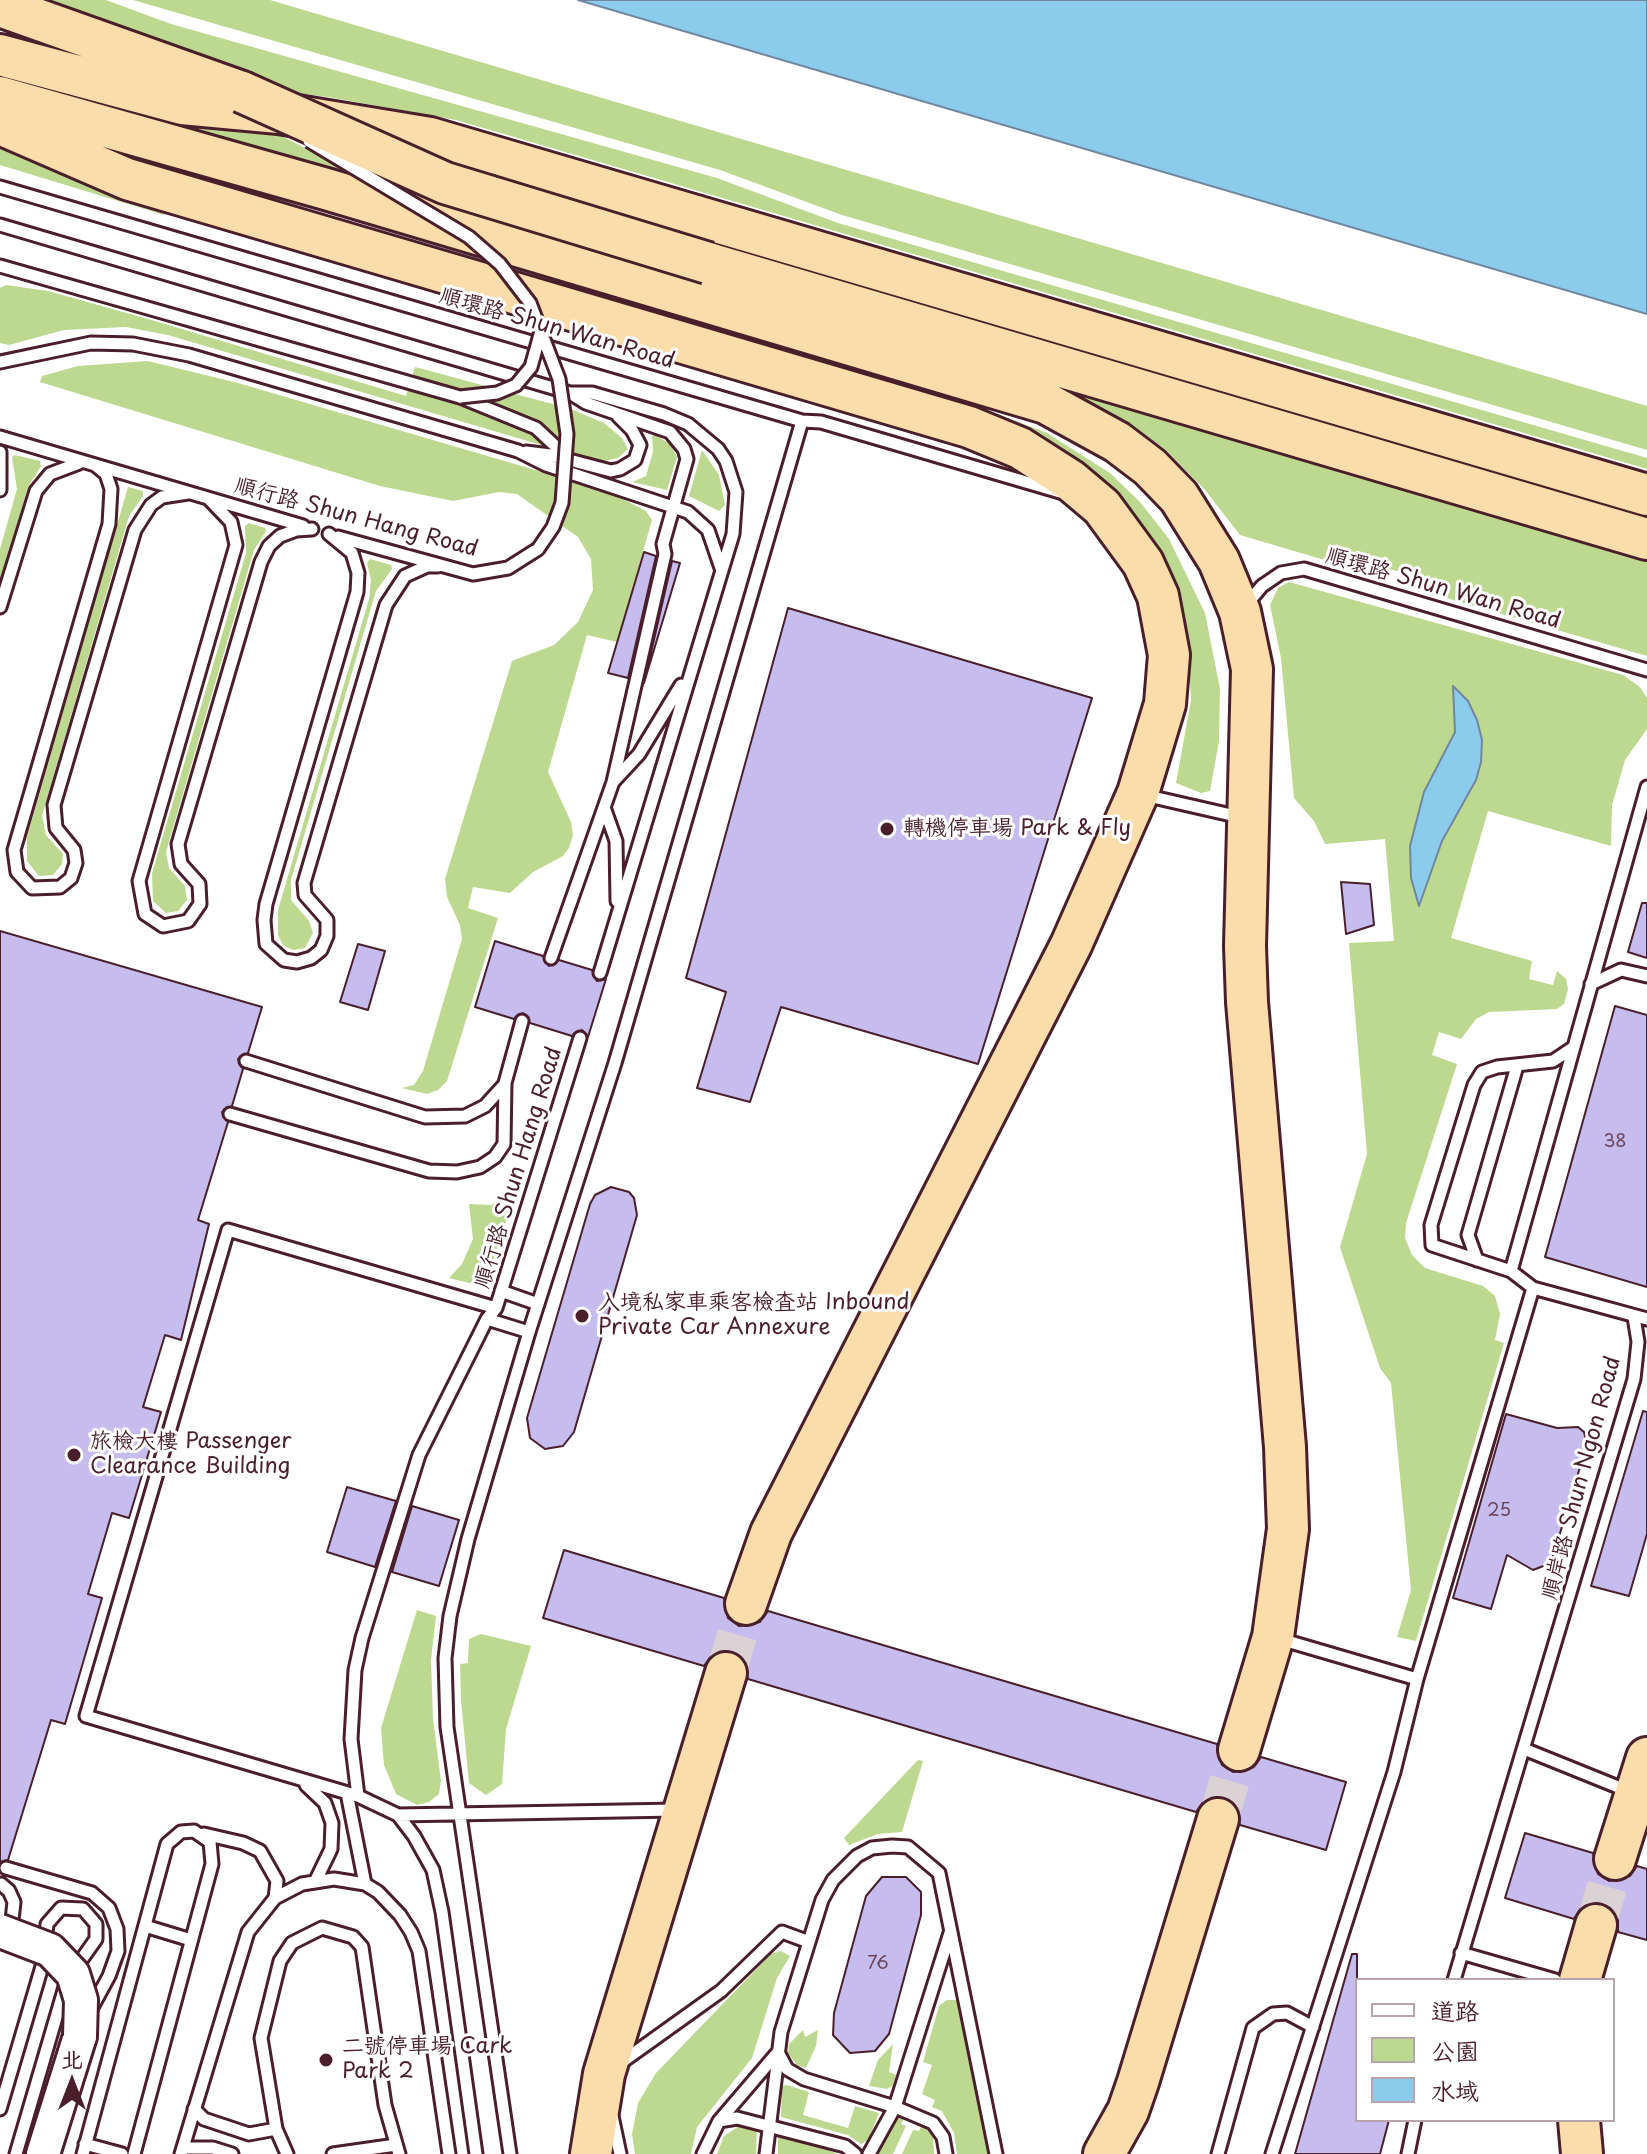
<!DOCTYPE html>
<meta charset="utf-8">
<style>
body{margin:0}
#map{position:relative;width:1647px;height:2154px;overflow:hidden;background:#fff;font-family:"Playpen Sans","LXGW WenKai TC",sans-serif}
canvas{display:block}
.legend{position:absolute;left:1355px;top:1978px;width:260px;height:144px;box-sizing:border-box;background:#fff;border:2px solid #b7a5aa;margin:0;padding:10px 14px;list-style:none;font-size:24px;color:#4a1f2b}
.legend li{display:flex;align-items:center;gap:16px;height:40px}
.legend b{width:40px;border:2px solid #b7a5aa}
.north{position:absolute;left:32px;top:2042px;width:80px;height:80px;-webkit-text-stroke:6px #fff;paint-order:stroke;rotate:0deg;font-size:22px;font-weight:700;line-height:32px;text-align:center;color:#4a1f2b}
.north::after{content:'';display:block;margin:auto;width:28px;height:36px;background:#4a1f2b;clip-path:polygon(50% 0,100% 100%,50% 72%,0 100%)}
</style>
<div id="map">
<canvas width="1647" height="2154"></canvas>
<ul class="legend">
<li><b style="height:10px;background:#fff"></b>道路</li>
<li><b style="height:22px;background:#bdd88f"></b>公園</li>
<li><b style="height:22px;background:#8bccec"></b>水域</li>
</ul>
<div class="north">北</div>
</div>
<script>
const ctx = document.querySelector('canvas').getContext('2d');
ctx.lineJoin = 'round';
function fillPath(path, color) { ctx.fillStyle = color; ctx.fill(path, 'evenodd'); }
const shape = rows => new Path2D(rows.map(r => 'M' + r).join(''));
function trace(path, color, width, dash) { ctx.strokeStyle = color; ctx.lineWidth = width; ctx.lineCap = dash ? 'butt' : 'round'; ctx.setLineDash(dash || []); ctx.stroke(path); }
function write(font, color, halo, rows, align = 'center') {
  ctx.font = font + ' "Playpen Sans","LXGW WenKai TC",sans-serif'; ctx.lineWidth = 6; ctx.setLineDash([]); ctx.textBaseline = 'middle'; ctx.strokeStyle = halo; ctx.fillStyle = color; for (const [text, x, y, turn = 0] of rows) {
    ctx.save(); ctx.translate(x, y); ctx.rotate((+turn || 0) * Math.PI / 180); ctx.textAlign = isNaN(turn) ? turn : align; if (halo) ctx.strokeText(text, 0, 0); ctx.fillText(text, 0, 0); ctx.restore();
  }
}
fillPath(shape([
 [0,0,106,0,171,24,717,178,838,223,1647,458,1647,469,456,120,328,97,154,75,0,29],
 [133,0,270,0,1647,406,1647,450,842,215,720,170],
 [0,68,265,127,392,194,0,80],
 [0,120,48,127,177,171,164,215,0,165],
 [546,279,982,408,1047,433,1110,473,1140,502,1169,539,1205,613,1220,689,1219,741,1210,791,1201,793,1176,783,1191,700,1188,645,1175,596,1118,500,544,286],
 [6,285,48,291,155,321,406,396,415,367,571,409,604,423,622,438,628,449,618,458,599,462,168,335,126,327,64,330,9,345,0,343,0,288],
 [148,361,238,383,607,491,646,511,652,520,617,642,587,635,548,772,571,822,573,835,569,848,563,856,533,872,510,893,473,887,468,908,498,918,447,1081,438,1090,427,1094,402,1088,414,1085,423,1071,462,939,460,925,447,897,445,879,512,661,554,645,578,622,593,590,591,559,578,537,517,494,499,492,453,501,380,486,40,382,42,376,78,366],
 [1076,387,1647,553,1647,656,1450,599,1409,574,1373,565,1338,564,1240,535,1205,490,1166,450,1130,424,1073,397],
 [652,433,670,444,677,457,667,490,632,482,646,476,653,452],
 [702,450,719,475,725,505,719,511,689,496],
 [15,455,40,461,41,466,28,487,0,581,0,549,17,489,12,457],
 [128,487,143,491,143,496,129,516,42,816,46,835,63,854,62,864,53,875,39,876,27,861,27,837],
 [249,523,265,528,266,531,254,550,166,852,169,868,185,886,187,900,178,911,166,913,153,901,152,873,246,553,245,526],
 [370,559,391,565,392,569,376,591,291,880,291,900,309,921,313,933,305,948,293,950,283,945,278,935,278,910,369,599,371,580,367,563],
 [1289,582,1623,675,1640,687,1647,698,1647,729,1625,760,1612,805,1611,846,1488,811,1451,938,1532,961,1529,979,1553,985,1557,971,1566,979,1568,989,1564,1004,1557,1009,1489,1012,1476,1019,1461,1039,1439,1032,1432,1055,1457,1064,1406,1223,1405,1238,1412,1255,1425,1268,1483,1286,1495,1296,1500,1314,1495,1340,1504,1343,1416,1641,1397,1637,1411,1590,1391,1383,1380,1368,1340,1247,1367,1154,1349,943,1394,941,1385,839,1325,844,1314,821,1294,798,1281,658,1270,605,1278,588],
 [510,1189,516,1190,485,1287,449,1278,462,1264,473,1239,469,1204,491,1205],
 [417,1610,436,1616,431,1660,433,1719,441,1781,439,1794,429,1802,417,1805,396,1794,384,1765,381,1728],
 [481,1634,531,1646,506,1729,502,1784,486,1795,469,1783,461,1700,460,1664,468,1663,469,1639],
 [918,1760,923,1761,902,1832,878,1834,849,1845,844,1838],
 [781,1951,790,1956,777,1978,752,2058,697,2127,691,2154,635,2154,632,2134,638,2103,656,2073,771,1954],
 [947,2000,956,2000,961,2006,988,2154,957,2154,954,2133,942,2111,932,2107,935,2100,922,2094,932,2065,923,2062,939,2006],
 [803,2030,805,2037,818,2030,816,2046,806,2068,797,2065,788,2053,789,2044],
 [893,2044,889,2072,896,2075,893,2085,887,2089,869,2086,878,2060],
 [787,2085,809,2092,803,2115,848,2128,855,2106,879,2113,868,2140,861,2144,848,2135,781,2117,782,2086],
 [900,2116,904,2118,901,2124,906,2126,893,2154,876,2154,893,2121],
 [922,2123,933,2137,934,2154,902,2154,913,2130,919,2131],
 [742,2124,757,2129,756,2154,717,2154,724,2136],
 [778,2135,825,2149,838,2154,778,2154]
]), '#bdd88f');
const water = shape([
 [578,0,1647,0,1647,314,578,0],
 [1453,686,1468,701,1477,720,1482,740,1481,762,1476,780,1442,841,1419,906,1411,878,1410,846,1424,792,1455,732,1453,686]
]);
fillPath(water, '#8bccec');
trace(water, '#71879f', 2);
const building = shape([
 [644,552,656,556,628,678,608,673,644,552],
 [672,561,680,563,644,683,672,561],
 [788,608,1092,698,978,1064,781,1007,750,1102,697,1088,726,992,686,978,788,608],
 [1341,882,1370,884,1374,925,1346,934,1341,882],
 [1642,903,1647,903,1647,958,1628,952,1642,903],
 [0,931,262,1007,248,1053,238,1059,243,1069,232,1106,222,1112,228,1122,198,1220,209,1224,181,1340,165,1335,143,1407,161,1412,129,1518,112,1513,88,1594,102,1598,65,1724,51,1720,8,1860,0,1862,0,931],
 [495,941,543,956,549,966,559,960,592,970,597,981,606,979,588,1037,582,1030,572,1036,530,1023,523,1013,514,1019,475,1007,495,941],
 [358,944,385,951,368,1010,340,1002,358,944],
 [1615,1006,1647,1015,1647,1287,1545,1257,1615,1006],
 [611,1187,629,1192,634,1198,637,1215,574,1432,563,1446,545,1449,530,1438,527,1418,590,1204,595,1195,611,1187],
 [1643,1411,1647,1412,1647,1534,1629,1596,1591,1586,1643,1411],
 [1506,1414,1557,1428,1578,1427,1584,1432,1587,1444,1551,1563,1533,1570,1507,1555,1491,1609,1453,1598,1506,1414],
 [347,1487,396,1501,375,1567,327,1552,347,1487],
 [412,1506,459,1520,439,1586,392,1572,412,1506],
 [564,1550,724,1598,728,1618,739,1626,760,1622,768,1611,1217,1744,1222,1765,1233,1772,1254,1767,1261,1757,1346,1782,1326,1850,1240,1825,1235,1804,1224,1797,1203,1802,1196,1812,748,1679,743,1658,732,1651,711,1656,704,1666,543,1618,564,1550],
 [1525,1833,1593,1853,1598,1874,1609,1881,1630,1876,1637,1866,1647,1869,1647,1940,1618,1932,1618,1920,1613,1910,1602,1903,1581,1908,1574,1919,1505,1898,1525,1833],
 [882,1877,906,1877,921,1892,921,1915,889,2034,875,2051,850,2053,833,2035,834,2013,866,1896,882,1877],
 [1352,1954,1357,1954,1357,2120,1389,2120,1380,2154,1295,2154,1352,1954]
]);
fillPath(building, '#c6bcee');
trace(building, '#4a1f2b', 2);
trace(shape([
 [726,1673,746,1604],
 [1218,1819,1239,1750],
 [1596,1925,1615,1859]
]), '#dbd2d5', 40, [40, 20]);
const lane = shape([
 [0,187,802,421,821,422,1060,492],
 [0,225,570,393,592,393,664,414,688,424,718,449,726,461,736,492,733,534,600,973],
 [0,266,460,397,536,428,567,457],
 [0,362,91,343,133,344,189,355,518,451,546,465,688,512,708,530,721,568],
 [0,437,303,526],
 [0,452,0,490],
 [526,452,550,455,611,471,620,469,635,460,640,445,632,430,618,416],
 [95,465,106,474,111,489,109,524,14,850,17,872,32,888,60,887,71,878,76,863,74,850,56,828,54,805,135,530,151,505,162,497,188,493],
 [208,498,231,522,236,545,139,881,145,914,163,926,188,921,200,904,199,884,181,864,178,844,261,562,269,546,280,536,296,530,312,529],
 [329,534,352,553,358,573,357,592,266,904,264,920,266,944,284,960,297,962,311,958,321,950,327,936,327,920,305,895,304,883,386,605,405,576,427,566,438,566],
 [338,537,473,574,508,568,538,549],
 [1247,604,1262,586,1281,573,1304,569,1647,670],
 [0,607,36,491,50,474,79,463],
 [613,782,639,754,681,685],
 [1647,787,1511,1271,1533,1288,1647,1319],
 [1144,795,1240,817],
 [605,810,616,841,617,901],
 [551,958,613,782,665,554,663,544,687,459,684,449,670,432,586,403,570,393],
 [1591,984,1621,970,1647,976],
 [246,1061,425,1117,465,1116,485,1106,505,1084],
 [230,1114,429,1171,457,1172,480,1167,495,1157,504,1144,505,1083,522,1021],
 [1477,1260,1468,1235,1517,1066],
 [1511,1271,1432,1245,1431,1225,1474,1085,1482,1072,1497,1067,1553,1061,1571,1049],
 [501,1291,538,1304],
 [487,1319,529,1332],
 [1280,1639,1417,1679],
 [1524,1749,1628,1791],
 [306,1785,325,1803,332,1823,331,1849,316,1880],
 [347,1793,365,1884],
 [358,1796,86,1716,228,1230,496,1308],
 [398,1815,677,1810],
 [204,1834,243,1843,260,1851,277,1881,275,1898],
 [6,1868,92,1893,109,1908,117,1929,118,1951,109,1976,90,2011],
 [1,1884,9,1891,14,1902,12,1920,4,1932],
 [145,1926,191,1940],
 [1461,1953,1555,1980],
 [1454,1980,1634,1379,1638,1342,1634,1317],
 [619,2064,721,1991,782,1932,809,1942],
 [0,2109,43,1963,47,1924,61,1908,83,1909,96,1924,96,1939,67,1980,16,2154],
 [194,2109,204,2119,249,2134,276,2129],
 [612,2116,620,2154],
 [719,2121,778,2052,787,2069,804,2079,895,2107,933,2123,943,2137,946,2154],
 [85,2144,122,2154],
 [183,2148,213,2148,232,2154],
 [83,2154,167,1844,181,1832,194,1831,210,1842,212,1864,134,2154],
 [181,2154,248,1932,275,1898,302,1884,334,1879,365,1884,378,1892,400,1915,411,1932,419,1951,449,2154],
 [287,2154,276,2129,261,2038,280,1961,292,1943,322,1928,353,1937,362,1947,385,2105,399,2154],
 [333,2154,396,2145],
 [476,2154,442,1912,433,1870,414,1836,398,1815,358,1796,351,1739,355,1670,362,1638,419,1455,487,1319,496,1308,580,1038],
 [510,2154,447,1727,445,1658,450,1616,468,1539,529,1332,615,1063,802,421],
 [703,2154,719,2121,737,2118,845,2146,855,2154],
 [766,2154,781,2032,822,1900,833,1880,857,1856,872,1848,892,1846,908,1847,939,1873,996,2154],
 [869,2154,895,2107,950,1933],
 [1218,2154,1253,2028,1273,2014,1287,2013,1313,2027],
 [1272,2154,1394,1772,1417,1679,1533,1288],
 [1408,2154,1415,2120]
]);
const secondary = shape([
 [43,2154,80,2036]
]);
const highway = shape([
 [0,6,242,92],
 [0,55,182,104,279,113,430,138,1647,495],
 [0,97,326,189,1046,403,1117,442,1150,467,1179,497,1219,561,1240,612,1252,669,1245,946,1247,1002,1285,1447,1288,1529,1273,1637,1239,1750],
 [0,124,127,179,969,427,1020,448,1070,480,1102,507,1143,563,1158,596,1169,655,1165,704,1138,793,1071,945,771,1533,746,1604],
 [708,263,1647,539],
 [1615,1859,1647,1758],
 [1580,1980,1596,1925],
 [1579,2120,1582,2154],
 [591,2154,604,2074,726,1673],
 [1104,2154,1128,2111,1138,2082,1218,1819]
]);
trace(lane, '#4a1f2b', 17);
trace(secondary, '#4a1f2b', 38);
trace(highway, '#4a1f2b', 46);
trace(lane, '#fff', 11);
trace(secondary, '#fff', 32);
trace(highway, '#fbddab', 40);
const laneBridge = shape([
 [309,141,469,237,500,264,530,303,559,379,567,434,562,503,553,527,538,549],
 [460,397,497,393,516,385,531,367,541,331]
]);
const secondaryBridge = shape([
 [0,1931,50,1950,73,1974,81,2000,80,2036]
]);
const highwayBridge = shape([
 [242,92,445,183,708,263]
]);
trace(laneBridge, '#4a1f2b', 17, []);
trace(secondaryBridge, '#4a1f2b', 38, []);
trace(highwayBridge, '#4a1f2b', 46, []);
trace(laneBridge, '#fff', 11);
trace(secondaryBridge, '#fff', 32);
trace(highwayBridge, '#fbddab', 40);
for (const [x, y, r, color] of [
 [887,829,8,"#4a1f2b"],
 [582,1316,8,"#4a1f2b"],
 [74,1455,8,"#4a1f2b"],
 [326,2060,8,"#4a1f2b"]
]) { const dot = new Path2D(); dot.arc(x, y, r, 0, 2 * Math.PI); ctx.fillStyle = color; ctx.fill(dot); trace(dot, '#fff', 3); }
write('18px', '#69465c', null, [
 ["38",1615,1142],
 ["25",1499,1511],
 ["76",878,1964]
]);
write('22px', '#4a1f2b', '#fff', [
 ["順環路 Shun Wan Road",557,329,16],
 ["順行路 Shun Hang Road",356,518,15],
 ["順環路 Shun Wan Road",1443,589,16],
 ["順行路 Shun Hang Road",519,1168,-73],
 ["順岸路 Shun Ngon Road",1582,1478,-75]
]);
write('22px', '#4a1f2b', '#fff', [
 ["轉機停車場 Park & Fly",903,829],
 ["入境私家車乘客檢查站 Inbound",598,1303],
 ["Private Car Annexure",598,1328],
 ["旅檢大樓 Passenger",90,1442],
 ["Clearance Building",90,1467],
 ["二號停車場 Cark",342,2047],
 ["Park 2",342,2072]
], 'left');
</script>
